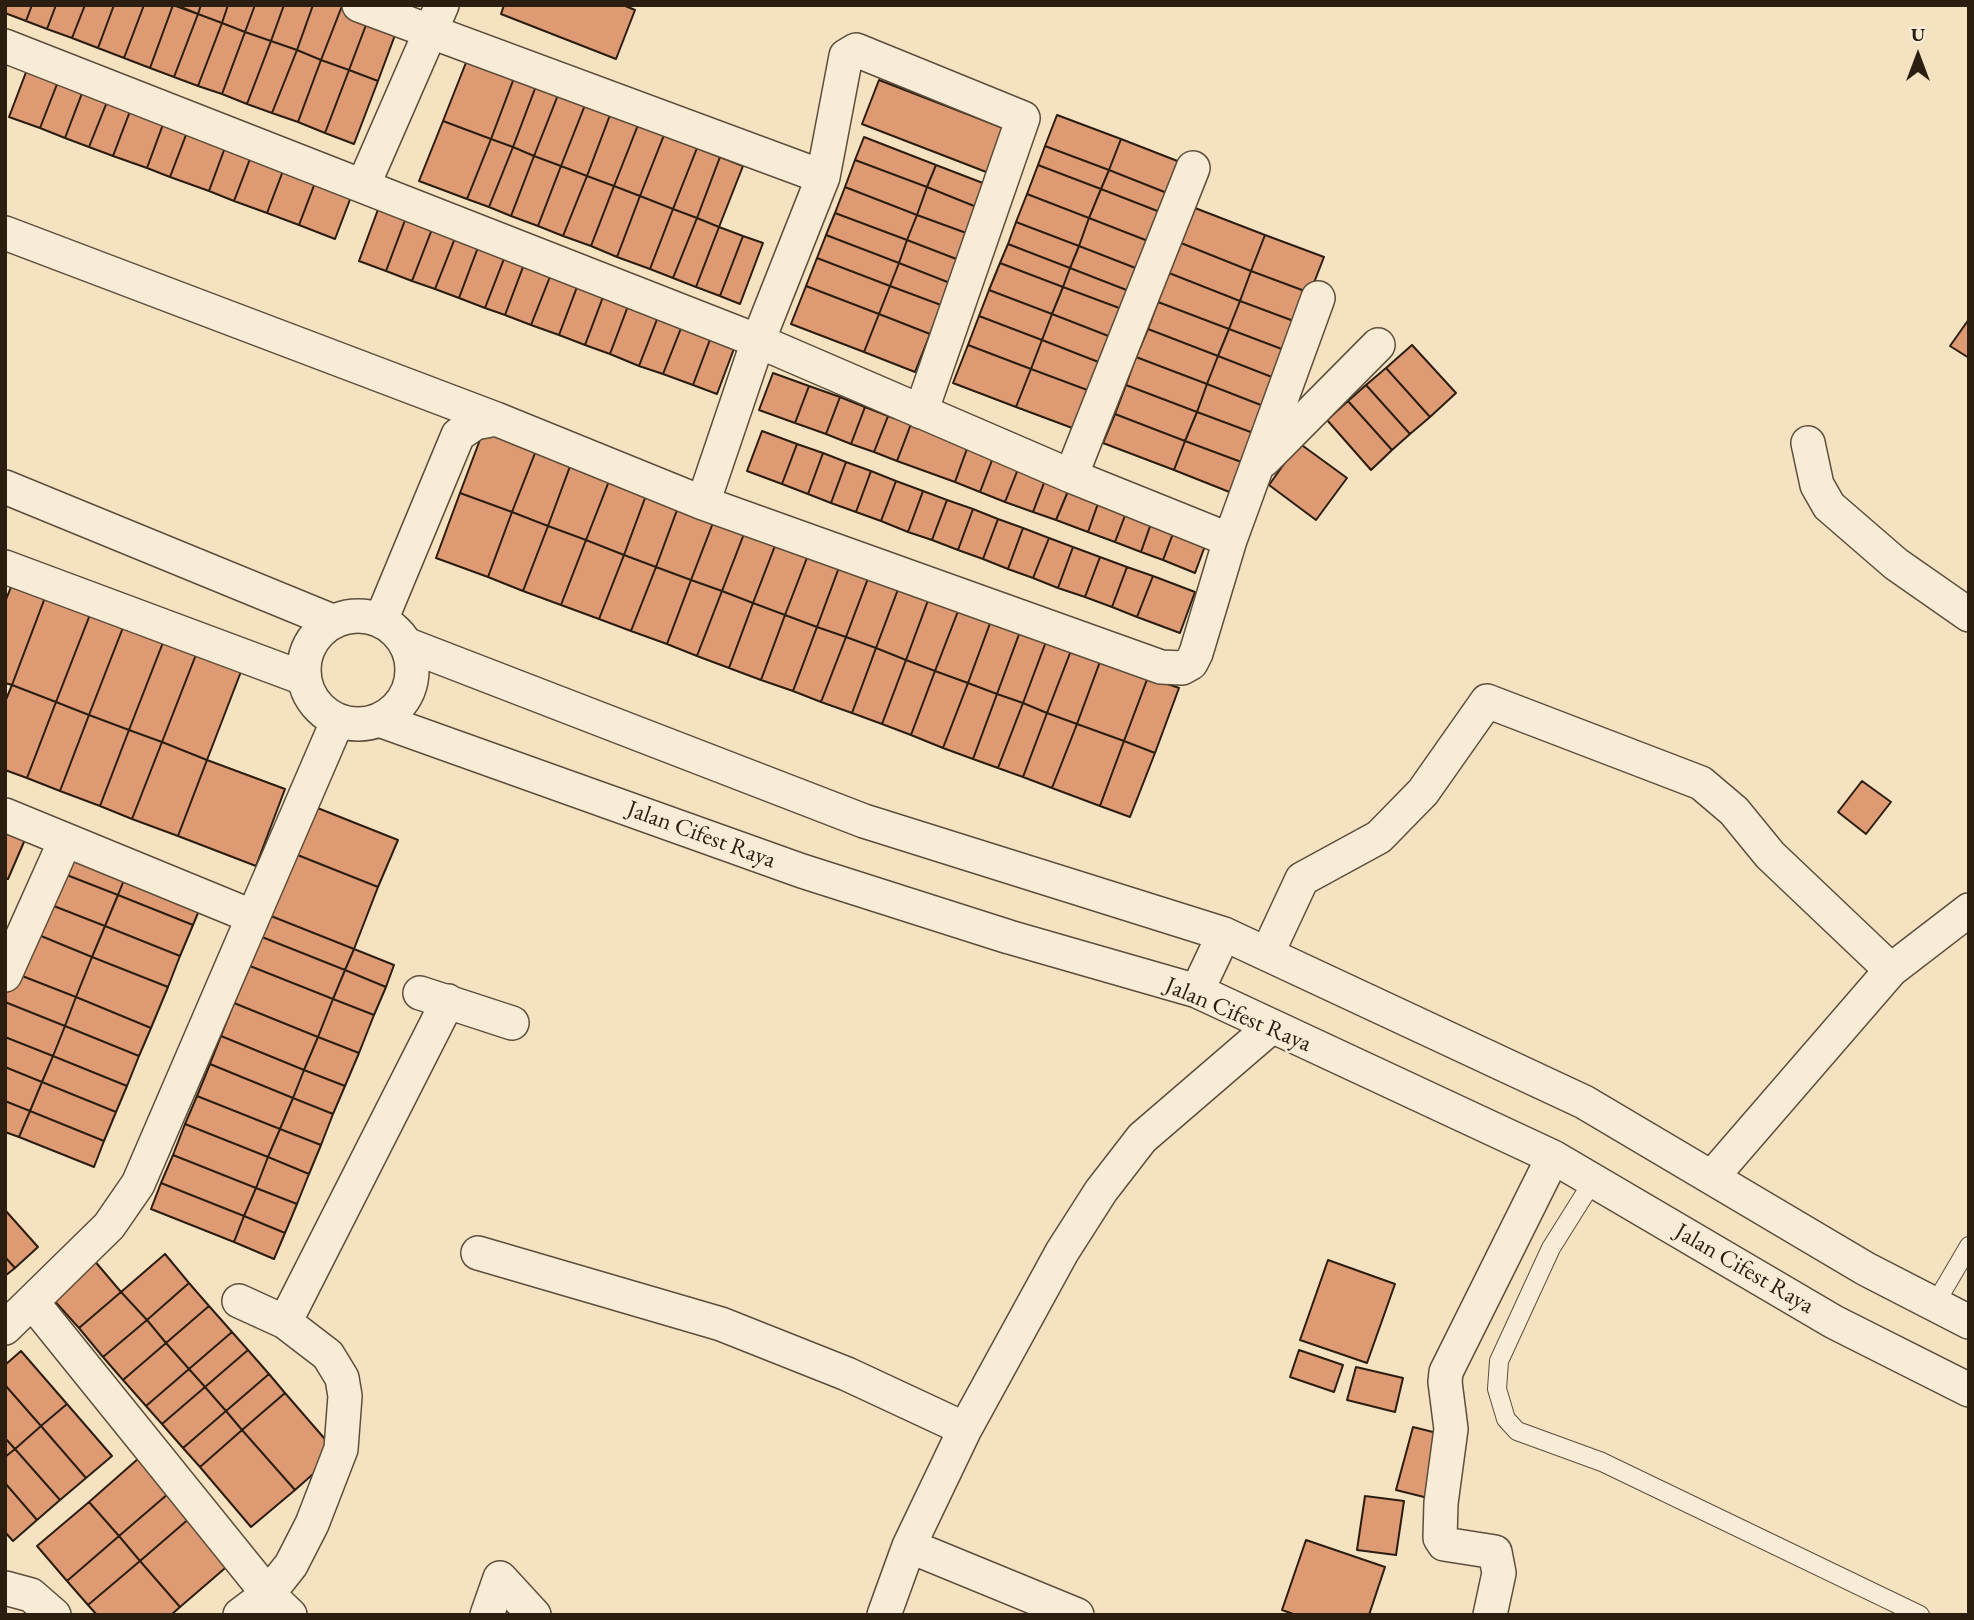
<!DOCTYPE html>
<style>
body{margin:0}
#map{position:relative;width:1974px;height:1620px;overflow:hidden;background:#f4e2c1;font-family:"EB Garamond",serif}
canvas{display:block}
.frame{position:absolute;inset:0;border:7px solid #2b1d10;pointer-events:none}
.north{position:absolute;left:1883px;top:21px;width:70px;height:70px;-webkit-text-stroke:5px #f8ecd7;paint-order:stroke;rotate:0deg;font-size:19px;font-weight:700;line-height:28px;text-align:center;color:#2b1d10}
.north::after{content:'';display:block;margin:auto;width:24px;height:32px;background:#2b1d10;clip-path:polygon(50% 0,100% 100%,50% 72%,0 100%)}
</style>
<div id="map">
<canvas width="1974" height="1620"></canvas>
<div class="frame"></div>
<div class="north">U</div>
</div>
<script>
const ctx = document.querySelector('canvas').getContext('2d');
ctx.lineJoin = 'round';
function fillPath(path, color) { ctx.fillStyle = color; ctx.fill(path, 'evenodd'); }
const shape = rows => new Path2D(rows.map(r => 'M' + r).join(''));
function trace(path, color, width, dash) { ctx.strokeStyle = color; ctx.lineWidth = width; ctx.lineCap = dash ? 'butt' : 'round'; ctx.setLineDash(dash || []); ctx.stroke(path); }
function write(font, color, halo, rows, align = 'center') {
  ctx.font = font + ' "EB Garamond",serif'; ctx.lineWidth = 5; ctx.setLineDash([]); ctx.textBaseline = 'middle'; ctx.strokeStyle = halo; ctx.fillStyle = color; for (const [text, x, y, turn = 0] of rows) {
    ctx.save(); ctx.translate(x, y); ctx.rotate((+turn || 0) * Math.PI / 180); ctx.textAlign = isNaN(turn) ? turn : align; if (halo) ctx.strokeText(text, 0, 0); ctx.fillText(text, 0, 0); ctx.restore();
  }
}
const building = shape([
 [5,5,32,5,26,21,5,13,5,5],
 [32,5,56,5,47,29,26,21,32,5],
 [56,5,85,5,72,38,47,29,56,5],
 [85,5,114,5,98,48,72,38,85,5],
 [114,5,144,5,124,58,98,48,114,5],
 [144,5,173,5,150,68,124,58,144,5],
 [173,5,198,14,174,77,150,68,173,5],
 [176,5,201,5,198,14,176,5],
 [201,5,228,5,222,23,198,14,201,5],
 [228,5,255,5,245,32,222,23,228,5],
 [255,5,284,5,271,41,245,32,255,5],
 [284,5,313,5,297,50,271,41,284,5],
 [313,5,342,6,321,60,297,50,313,5],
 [504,5,623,5,635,10,616,59,501,14,504,5],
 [342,6,369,17,349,70,321,60,342,6],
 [198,14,222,23,198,86,174,77,198,14],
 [369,17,398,27,378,81,349,70,369,17],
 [222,23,245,32,222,94,198,86,222,23],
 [245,32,271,41,247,104,222,94,245,32],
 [271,41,297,50,272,113,247,104,271,41],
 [297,50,321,60,298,122,272,113,297,50],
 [321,60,349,70,325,133,298,122,321,60],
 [467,60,514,78,491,139,443,121,467,60],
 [28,67,59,79,40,128,9,117,28,67],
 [349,70,378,81,354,144,325,133,349,70],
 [514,78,536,86,513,147,491,139,514,78],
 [59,79,84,88,65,138,40,128,59,79],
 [879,80,1011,131,994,175,862,124,879,80],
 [536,86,558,95,534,156,513,147,536,86],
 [84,88,109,97,89,147,65,138,84,88],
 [558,95,585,105,561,166,534,156,558,95],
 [109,97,132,106,113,156,89,147,109,97],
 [585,105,610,115,587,176,561,166,585,105],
 [132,106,165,119,147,168,113,156,132,106],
 [610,115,638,125,614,186,587,176,610,115],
 [1057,115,1121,139,1109,170,1045,146,1057,115],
 [165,119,189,127,170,177,147,168,165,119],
 [443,121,491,139,467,199,419,181,443,121],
 [638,125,664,135,640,196,614,186,638,125],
 [189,127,227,142,209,191,170,177,189,127],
 [664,135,697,148,673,209,640,196,664,135],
 [864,137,936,165,927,187,855,160,864,137],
 [491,139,513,147,489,207,467,199,491,139],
 [1121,139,1180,162,1167,193,1109,170,1121,139],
 [227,142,253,151,234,201,209,191,227,142],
 [1045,146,1109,170,1101,189,1038,165,1045,146],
 [513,147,534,156,511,216,489,207,513,147],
 [697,148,720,157,697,218,673,209,697,148],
 [253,151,286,163,267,213,234,201,253,151],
 [534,156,561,166,538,226,511,216,534,156],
 [720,157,743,166,719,227,697,218,720,157],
 [855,160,927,187,917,215,845,187,855,160],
 [286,163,318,175,299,225,267,213,286,163],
 [936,165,988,185,979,208,927,187,936,165],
 [1038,165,1101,189,1089,218,1027,194,1038,165],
 [561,166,587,176,563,236,538,226,561,166],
 [1109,170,1167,193,1160,212,1101,189,1109,170],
 [318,175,354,189,335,239,299,225,318,175],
 [587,176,614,186,591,246,563,236,587,176],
 [614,186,640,196,617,257,591,246,614,186],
 [845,187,917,215,907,240,835,213,845,187],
 [927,187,979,208,969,234,917,215,927,187],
 [1101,189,1160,212,1148,241,1089,218,1101,189],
 [1027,194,1089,218,1079,246,1016,222,1027,194],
 [640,196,673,209,650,269,617,257,640,196],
 [380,204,407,215,386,271,359,261,380,204],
 [1195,208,1265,235,1251,271,1181,243,1195,208],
 [673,209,697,218,673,278,650,269,673,209],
 [835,213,907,240,899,263,826,235,835,213],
 [407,215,434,224,412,281,386,271,407,215],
 [917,215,969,234,959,260,907,240,917,215],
 [697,218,719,227,696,287,673,278,697,218],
 [1089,218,1148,241,1138,269,1079,246,1089,218],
 [1016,222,1079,246,1070,268,1008,244,1016,222],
 [434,224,457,233,435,289,412,281,434,224],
 [719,227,743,236,720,296,696,287,719,227],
 [457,233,480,242,459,298,435,289,457,233],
 [826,235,899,263,890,286,817,258,826,235],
 [1265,235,1324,257,1310,293,1251,271,1265,235],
 [743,236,763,243,740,304,720,296,743,236],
 [907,240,959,260,950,283,899,263,907,240],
 [480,242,507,251,485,308,459,298,480,242],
 [1181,243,1251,271,1240,301,1169,273,1181,243],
 [1008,244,1070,268,1063,287,1000,263,1008,244],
 [1079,246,1138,269,1129,291,1070,268,1079,246],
 [507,251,526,259,505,315,485,308,507,251],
 [817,258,890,286,879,314,806,286,817,258],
 [526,259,553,269,531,325,505,315,526,259],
 [899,263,950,283,941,305,890,286,899,263],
 [1000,263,1063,287,1052,314,989,290,1000,263],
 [1070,268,1129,291,1122,309,1063,287,1070,268],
 [553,269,580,279,559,335,531,325,553,269],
 [1251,271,1310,293,1299,323,1240,301,1251,271],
 [1169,273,1240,301,1229,329,1158,302,1169,273],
 [580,279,606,289,585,345,559,335,580,279],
 [806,286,879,314,864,352,791,324,806,286],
 [890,286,941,305,930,334,879,314,890,286],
 [1063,287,1122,309,1111,337,1052,314,1063,287],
 [606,289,631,298,610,354,585,345,606,289],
 [989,290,1052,314,1042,340,979,316,989,290],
 [631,298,661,309,639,366,610,354,631,298],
 [1240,301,1299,323,1287,351,1229,329,1240,301],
 [1158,302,1229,329,1218,356,1148,329,1158,302],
 [661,309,685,318,663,374,639,366,661,309],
 [879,314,930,334,915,372,864,352,879,314],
 [1052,314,1111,337,1101,363,1042,340,1052,314],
 [979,316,1042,340,1031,369,968,345,979,316],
 [685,318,714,329,693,385,663,374,685,318],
 [1969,319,1969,358,1950,346,1969,319],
 [714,329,738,338,717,394,693,385,714,329],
 [1148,329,1218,356,1207,384,1136,357,1148,329],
 [1229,329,1287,351,1277,379,1218,356,1229,329],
 [1042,340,1101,363,1090,391,1031,369,1042,340],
 [968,345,1031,369,1016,407,953,383,968,345],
 [1412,345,1456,393,1430,417,1386,368,1412,345],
 [1218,356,1277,379,1266,407,1207,384,1218,356],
 [1136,357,1207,384,1197,412,1126,385,1136,357],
 [1386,368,1430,417,1410,434,1366,385,1386,368],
 [1031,369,1090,391,1075,429,1016,407,1031,369],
 [773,373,809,386,795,423,759,410,773,373],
 [1207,384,1266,407,1256,434,1197,412,1207,384],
 [1126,385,1197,412,1185,441,1115,414,1126,385],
 [1366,385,1410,434,1392,450,1348,401,1366,385],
 [809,386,840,397,826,434,795,423,809,386],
 [840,397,865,407,851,444,826,434,840,397],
 [1348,401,1392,450,1371,470,1327,420,1348,401],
 [865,407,888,416,874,452,851,444,865,407],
 [1197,412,1256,434,1244,463,1185,441,1197,412],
 [1115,414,1185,441,1174,470,1103,443,1115,414],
 [888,416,911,424,897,461,874,452,888,416],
 [911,424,968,446,955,482,897,461,911,424],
 [484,429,537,448,512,512,460,493,484,429],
 [762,431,797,444,782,484,747,471,762,431],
 [1185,441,1244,463,1232,493,1174,470,1185,441],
 [1299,443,1347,478,1316,520,1269,485,1299,443],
 [797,444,823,453,808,494,782,484,797,444],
 [968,446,994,455,980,492,955,482,968,446],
 [537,448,572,461,548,526,512,512,537,448],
 [823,453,846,462,831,503,808,494,823,453],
 [994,455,1020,464,1005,502,980,492,994,455],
 [572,461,611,476,586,540,548,526,572,461],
 [846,462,871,471,856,512,831,503,846,462],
 [1020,464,1047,475,1033,512,1005,502,1020,464],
 [871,471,896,481,881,521,856,512,871,471],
 [1047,475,1071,484,1056,520,1033,512,1047,475],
 [611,476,648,490,624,555,586,540,611,476],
 [896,481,923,491,908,532,881,521,896,481],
 [1071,484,1101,495,1088,532,1056,520,1071,484],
 [648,490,680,502,656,567,624,555,648,490],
 [923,491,947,500,932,540,908,532,923,491],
 [460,493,512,512,488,577,436,558,460,493],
 [1101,495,1129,505,1115,542,1088,532,1101,495],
 [947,500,973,509,958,550,932,540,947,500],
 [680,502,716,515,691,580,656,567,680,502],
 [1129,505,1154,515,1141,552,1115,542,1129,505],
 [973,509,998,519,983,559,958,550,973,509],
 [512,512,548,526,523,591,488,577,512,512],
 [716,515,747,526,722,591,691,580,716,515],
 [1154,515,1177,523,1163,560,1141,552,1154,515],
 [998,519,1023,528,1008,569,983,559,998,519],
 [1177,523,1209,535,1195,573,1163,560,1177,523],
 [548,526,586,540,561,605,523,591,548,526],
 [747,526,778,538,753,603,722,591,747,526],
 [1023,528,1049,538,1033,578,1008,569,1023,528],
 [778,538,810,550,785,615,753,603,778,538],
 [1049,538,1073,547,1058,588,1033,578,1049,538],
 [586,540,624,555,599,619,561,605,586,540],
 [1073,547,1100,557,1085,597,1058,588,1073,547],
 [810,550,841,562,817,627,785,615,810,550],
 [624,555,656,567,631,631,599,619,624,555],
 [1100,557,1127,567,1112,607,1085,597,1100,557],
 [841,562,870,573,846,637,817,627,841,562],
 [656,567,691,580,667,644,631,631,656,567],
 [1127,567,1153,576,1137,617,1112,607,1127,567],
 [870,573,900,584,876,648,846,637,870,573],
 [1153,576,1195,592,1180,633,1137,617,1153,576],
 [691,580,722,591,697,656,667,644,691,580],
 [13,582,46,595,12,685,5,683,5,602,13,582],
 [900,584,930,595,906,660,876,648,900,584],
 [722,591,753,603,729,668,697,656,722,591],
 [46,595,91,612,56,702,12,685,46,595],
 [930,595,960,606,935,671,906,660,930,595],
 [753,603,785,615,761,680,729,668,753,603],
 [960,606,992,618,968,683,935,671,960,606],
 [91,612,124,625,89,715,56,702,91,612],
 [785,615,817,627,793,691,761,680,785,615],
 [992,618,1021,629,997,694,968,683,992,618],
 [124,625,164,640,129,730,89,715,124,625],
 [817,627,846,637,821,702,793,691,817,627],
 [1021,629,1047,639,1023,703,997,694,1021,629],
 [846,637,876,648,852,713,821,702,846,637],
 [1047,639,1072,648,1047,713,1023,703,1047,639],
 [164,640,197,652,162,742,129,730,164,640],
 [876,648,906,660,882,724,852,713,876,648],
 [1072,648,1101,659,1077,724,1047,713,1072,648],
 [197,652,242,669,207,760,162,742,197,652],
 [1101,659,1148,677,1124,741,1077,724,1101,659],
 [906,660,935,671,911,735,882,724,906,660],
 [935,671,968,683,943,748,911,735,935,671],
 [1148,677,1179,688,1155,753,1124,741,1148,677],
 [968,683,997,694,973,759,943,748,968,683],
 [12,685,56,702,27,778,5,770,5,702,12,685],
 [997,694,1023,703,998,768,973,759,997,694],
 [56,702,89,715,60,791,27,778,56,702],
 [1023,703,1047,713,1023,777,998,768,1023,703],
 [1047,713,1077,724,1052,788,1023,777,1047,713],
 [89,715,129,730,100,806,60,791,89,715],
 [1077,724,1124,741,1100,806,1052,788,1077,724],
 [129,730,162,742,132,819,100,806,129,730],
 [1124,741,1155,753,1130,817,1100,806,1124,741],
 [162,742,207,760,178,836,132,819,162,742],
 [207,760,285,789,256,866,178,836,207,760],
 [1862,781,1891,802,1866,834,1838,812,1862,781],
 [315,807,398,840,378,887,295,854,315,807],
 [5,818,30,828,8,879,5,879,5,818],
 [64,845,128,870,118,895,54,870,64,845],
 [295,854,378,887,354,949,271,916,295,854],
 [54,870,118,895,105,926,41,901,54,870],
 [128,870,203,901,193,925,118,895,128,870],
 [118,895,193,925,180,956,105,926,118,895],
 [41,901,105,926,92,957,29,931,41,901],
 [271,916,354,949,345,970,262,937,271,916],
 [105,926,180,956,168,987,92,957,105,926],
 [29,931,92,957,76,997,12,972,29,931],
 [262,937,345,970,333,999,250,966,262,937],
 [354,949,394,965,386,987,345,970,354,949],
 [92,957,168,987,151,1028,76,997,92,957],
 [250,966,333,999,318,1037,234,1003,250,966],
 [345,970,386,987,374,1015,333,999,345,970],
 [12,972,76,997,65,1026,5,1002,5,989,12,972],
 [76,997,151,1028,139,1056,65,1026,76,997],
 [333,999,374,1015,359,1053,318,1037,333,999],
 [5,1002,65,1026,53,1056,5,1037,5,1002],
 [234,1003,318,1037,304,1070,221,1036,234,1003],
 [65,1026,139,1056,127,1086,53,1056,65,1026],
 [221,1036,304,1070,293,1098,210,1064,221,1036],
 [5,1037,53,1056,42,1082,5,1067,5,1037],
 [318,1037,359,1053,345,1086,304,1070,318,1037],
 [53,1056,127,1086,116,1112,42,1082,53,1056],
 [210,1064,293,1098,280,1129,197,1096,210,1064],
 [5,1067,42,1082,30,1111,5,1101,5,1067],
 [304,1070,345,1086,333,1114,293,1098,304,1070],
 [42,1082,116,1112,104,1141,30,1111,42,1082],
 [197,1096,280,1129,268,1157,185,1124,197,1096],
 [293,1098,333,1114,321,1145,280,1129,293,1098],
 [5,1101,30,1111,19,1137,5,1132,5,1101],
 [30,1111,104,1141,94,1167,19,1137,30,1111],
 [185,1124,268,1157,256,1188,173,1155,185,1124],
 [280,1129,321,1145,309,1174,268,1157,280,1129],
 [173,1155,256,1188,244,1216,161,1183,173,1155],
 [268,1157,309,1174,297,1204,256,1188,268,1157],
 [161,1183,244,1216,234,1242,151,1209,161,1183],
 [256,1188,297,1204,285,1233,244,1216,256,1188],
 [5,1210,38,1247,15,1268,5,1257,5,1210],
 [244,1216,285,1233,274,1259,234,1242,244,1216],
 [165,1254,189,1283,147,1320,121,1292,165,1254],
 [5,1257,15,1268,5,1276,5,1257],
 [93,1259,121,1292,79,1328,50,1296,93,1259],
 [1328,1260,1395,1284,1367,1363,1300,1340,1328,1260],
 [189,1283,209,1306,166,1343,147,1320,189,1283],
 [121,1292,147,1320,103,1357,79,1328,121,1292],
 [209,1306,232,1332,189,1369,166,1343,209,1306],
 [147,1320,166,1343,123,1380,103,1357,147,1320],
 [232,1332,248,1350,205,1387,189,1369,232,1332],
 [166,1343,189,1369,146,1406,123,1380,166,1343],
 [248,1350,269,1374,226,1411,205,1387,248,1350],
 [1299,1350,1343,1365,1334,1392,1290,1377,1299,1350],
 [21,1351,67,1404,41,1426,5,1385,5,1365,21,1351],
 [1356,1367,1403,1378,1395,1412,1347,1400,1356,1367],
 [189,1369,205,1387,162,1424,146,1406,189,1369],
 [269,1374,285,1393,242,1430,226,1411,269,1374],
 [5,1385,41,1426,15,1449,5,1438,5,1385],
 [205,1387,226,1411,183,1448,162,1424,205,1387],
 [285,1393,337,1453,295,1490,242,1430,285,1393],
 [67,1404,112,1456,86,1478,41,1426,67,1404],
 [226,1411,242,1430,200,1467,183,1448,226,1411],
 [41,1426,86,1478,60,1500,15,1449,41,1426],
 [1413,1427,1445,1435,1428,1498,1396,1490,1413,1427],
 [242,1430,295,1490,251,1527,200,1467,242,1430],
 [5,1438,15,1449,5,1457,5,1438],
 [15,1449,60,1500,37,1520,5,1483,5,1457,15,1449],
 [139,1458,169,1493,119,1536,89,1502,139,1458],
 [5,1483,37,1520,13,1541,5,1532,5,1483],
 [169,1493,191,1517,140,1561,119,1536,169,1493],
 [1365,1496,1404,1501,1396,1555,1357,1550,1365,1496],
 [89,1502,119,1536,67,1581,37,1546,89,1502],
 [191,1517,231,1563,180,1607,140,1561,191,1517],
 [119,1536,140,1561,88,1605,67,1581,119,1536],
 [1306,1540,1385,1567,1369,1615,1296,1615,1282,1610,1306,1540],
 [140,1561,180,1607,171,1615,97,1615,88,1605,140,1561]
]);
fillPath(building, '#dd9a73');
trace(building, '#2b1d10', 2);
const lane = shape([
 [1593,1181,1551,1248,1499,1361,1497,1389,1506,1419,1517,1431,1602,1462,1920,1615],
 [1935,1304,1969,1246]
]);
const street = shape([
 [359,5,823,177],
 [5,46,758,341,1071,476,1230,540],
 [363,186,442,5],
 [5,233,496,419],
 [1808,443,1817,485,1829,506,1896,564,1969,615],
 [1264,460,1378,345],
 [1071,476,1193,168],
 [5,487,332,621],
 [703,503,758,341,823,177,846,56,856,50,1023,118,921,412],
 [5,567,303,678],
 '304 670a54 54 0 1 1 108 0a54 54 0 1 1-108 0Z',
 [381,620,458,435,475,423,496,419,703,503,1161,667,1182,668,1191,663,1196,653,1230,540,1318,298],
 [408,645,864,821,1224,934,1584,1102,1866,1269,1969,1322],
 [382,721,802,871,1009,937,1197,991,1553,1157,1834,1322,1969,1390],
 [5,815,251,916],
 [1267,954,1302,879,1379,837,1423,792,1487,701,1701,783,1734,811,1770,855,1891,970],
 [5,975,65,841],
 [1197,991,1224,934],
 [420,993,512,1023],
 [1712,1177,1891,970,1969,910],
 [478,1253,721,1324,847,1374,965,1429],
 [239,1301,285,1322,328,1355,342,1378,345,1396,341,1449,312,1524,291,1565,268,1594,240,1615],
 [33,1303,268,1594,290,1615],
 [285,1322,448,1001],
 [5,1328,109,1226,138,1184,337,722],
 [909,1546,1077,1615],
 [5,1588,31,1595,54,1615],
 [487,1615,500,1578,534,1615],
 [884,1615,909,1546,965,1429,1062,1252,1101,1191,1142,1138,1271,1027],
 [1490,1615,1499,1573,1495,1552,1444,1544,1440,1538,1441,1503,1451,1429,1445,1382,1446,1372,1553,1157]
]);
trace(lane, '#5d4e3c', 20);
trace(street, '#5d4e3c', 36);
trace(lane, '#f8ecd7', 18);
trace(street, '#f8ecd7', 33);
write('24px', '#2b1d10', '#f8ecd7', [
 ["Jalan Cifest Raya",701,835,20],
 ["Jalan Cifest Raya",1238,1015,23],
 ["Jalan Cifest Raya",1744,1269,30]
]);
</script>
